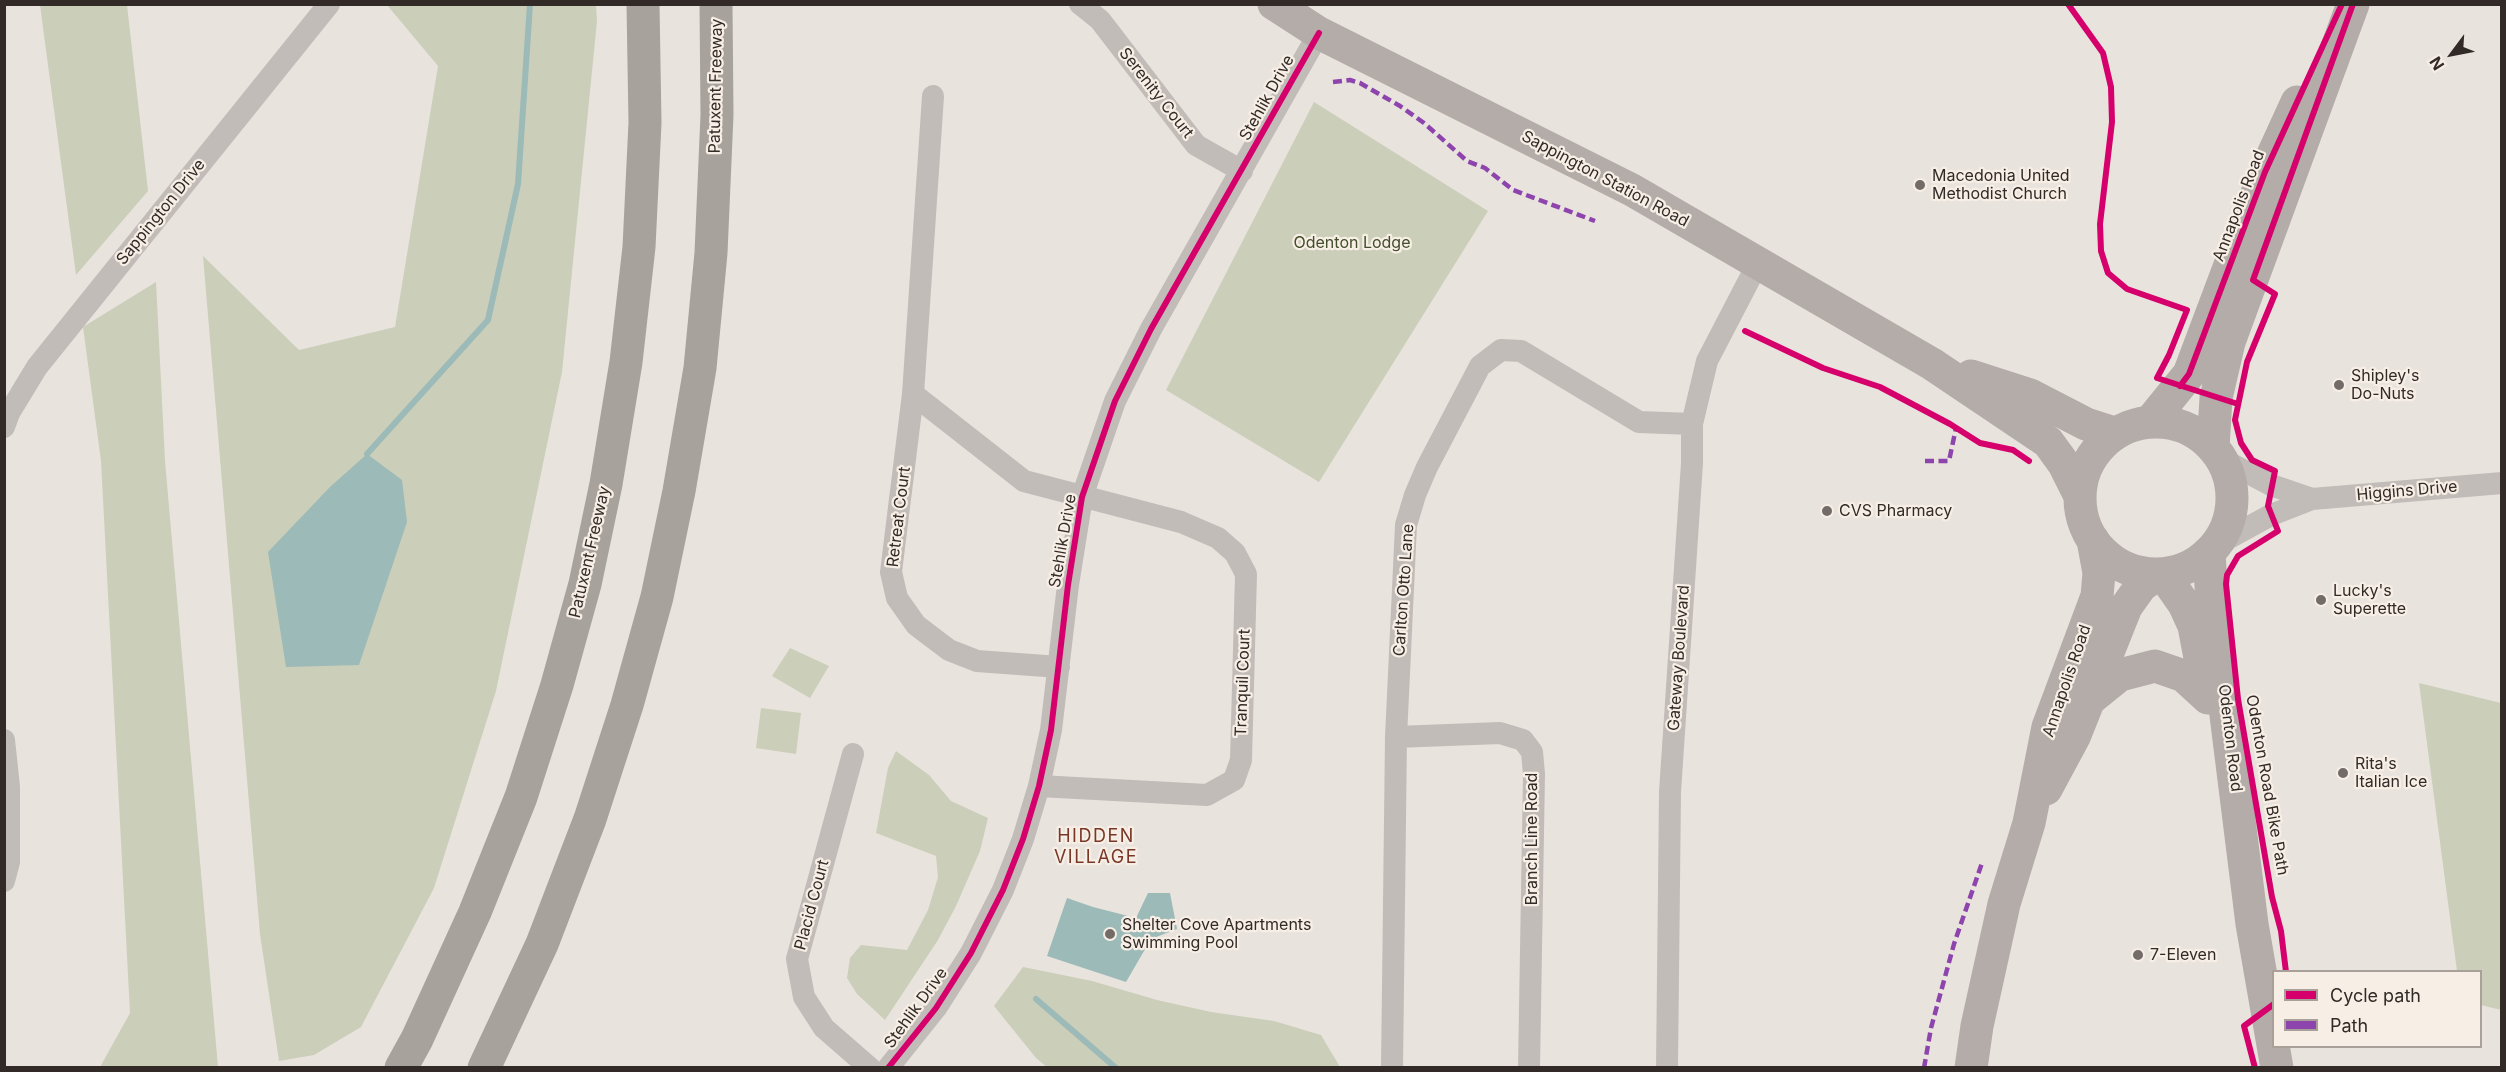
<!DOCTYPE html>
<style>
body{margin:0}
#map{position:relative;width:2506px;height:1072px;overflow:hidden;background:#e9e3de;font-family:Inter,sans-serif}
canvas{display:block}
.frame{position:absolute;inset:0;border:6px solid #322a27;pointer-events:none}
.legend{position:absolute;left:2272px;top:970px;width:210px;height:78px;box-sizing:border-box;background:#f7eee5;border:2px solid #a8a099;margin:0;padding:8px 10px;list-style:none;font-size:18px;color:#322a27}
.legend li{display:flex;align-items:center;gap:12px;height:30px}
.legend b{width:30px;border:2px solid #a8a099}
.north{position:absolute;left:2422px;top:24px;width:60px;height:60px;-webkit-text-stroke:4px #f7eee5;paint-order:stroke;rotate:238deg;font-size:16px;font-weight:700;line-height:24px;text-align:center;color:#322a27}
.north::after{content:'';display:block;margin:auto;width:21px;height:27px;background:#322a27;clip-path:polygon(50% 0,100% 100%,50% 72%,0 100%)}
</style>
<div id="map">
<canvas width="2506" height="1072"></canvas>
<div class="frame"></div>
<ul class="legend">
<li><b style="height:8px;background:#d6006c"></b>Cycle path</li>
<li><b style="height:8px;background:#8e44ad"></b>Path</li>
</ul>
<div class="north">N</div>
</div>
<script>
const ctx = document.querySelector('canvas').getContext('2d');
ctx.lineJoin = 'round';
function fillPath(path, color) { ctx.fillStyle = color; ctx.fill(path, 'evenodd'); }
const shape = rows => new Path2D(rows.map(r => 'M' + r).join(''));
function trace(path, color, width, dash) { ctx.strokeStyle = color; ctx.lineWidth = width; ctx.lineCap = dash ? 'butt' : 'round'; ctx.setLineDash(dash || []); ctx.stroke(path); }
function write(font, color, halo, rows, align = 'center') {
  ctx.font = font + ' Inter,sans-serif'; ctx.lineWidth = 4.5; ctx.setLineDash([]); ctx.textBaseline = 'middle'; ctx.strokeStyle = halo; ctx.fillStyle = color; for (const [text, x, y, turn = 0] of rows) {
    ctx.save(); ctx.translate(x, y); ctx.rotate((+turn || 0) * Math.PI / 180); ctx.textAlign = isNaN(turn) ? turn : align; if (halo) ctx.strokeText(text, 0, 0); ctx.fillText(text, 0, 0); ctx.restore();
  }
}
fillPath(shape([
 [40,5,127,5,148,191,76,275],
 [387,5,596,5,597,21,562,372,496,691,434,888,361,1027,314,1055,279,1061,260,934,203,256,299,350,395,327,438,66],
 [1314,102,1488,211,1319,482,1166,390],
 [156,282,165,461,218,1067,100,1067,130,1013,101,461,83,327],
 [790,648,829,666,810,698,772,676],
 [2419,683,2501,703,2501,1010,2481,1005,2480,972,2457,971],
 [761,708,801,713,796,754,756,748],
 [896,751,929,775,951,801,988,818,980,851,956,906,938,940,885,1020,857,994,847,978,850,958,861,945,907,950,928,910,938,877,936,856,876,833,888,768],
 [1023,967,1092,981,1157,1000,1211,1012,1274,1021,1321,1035,1340,1067,1047,1067,1036,1058,994,1006]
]), '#cbceb9');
fillPath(shape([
 [367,454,402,480,407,522,359,665,286,667,268,552,330,487],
 [1148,893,1170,893,1177,929,1151,939,1126,982,1047,956,1067,898,1093,907,1136,918]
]), '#9cbab8');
trace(shape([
 [367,454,488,320,518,184,530,4],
 [1036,999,1116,1068]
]), '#9cbab8', 6);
trace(shape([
 [1080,4,1100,20,1196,145,1242,171],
 [933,96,913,394,891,572,897,598,916,625,949,650,977,661,1059,667],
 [913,394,1024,481,1181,522,1218,538,1235,553,1246,574,1241,760,1234,780,1207,795,1039,786],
 [4,427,9,413,37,367,329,4],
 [2220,458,2271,485,2312,499],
 [2216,545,2271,515,2312,499,2502,483],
 [1396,737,1500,733,1523,740,1532,752,1534,774,1529,1068],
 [4,740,9,787,9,862,4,881],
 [853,754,797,959,804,997,824,1028,870,1068],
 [888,1068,936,1008,971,953,1003,890,1023,839,1039,786,1051,730,1068,585,1082,497,1115,401,1151,329,1319,33],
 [1392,1068,1396,737,1406,525,1415,495,1427,467,1480,366,1501,350,1521,351,1639,422,1692,424],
 [1667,1068,1670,792,1692,463,1692,424,1707,361,1758,263]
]), '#c2bcb8', 22);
trace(shape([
 [1274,4,1319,33,1632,190,1932,364,2048,442,2064,464,2080,496],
 [1971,376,2030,395,2086,424,2114,433],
 [2150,422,2189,374,2265,172,2297,102],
 '2080 498a76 76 0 1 1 152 0a76 76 0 1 1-152 0Z',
 [2213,448,2216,398,2229,342,2353,4],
 [2209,552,2212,603,2252,924,2277,1068],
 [2163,574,2184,604,2194,626,2201,663],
 [2089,700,2120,675,2155,666,2184,676,2208,698],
 [2046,789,2074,737,2126,607,2141,586,2156,575],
 [1971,1068,1977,1026,2004,904,2029,823,2048,727,2097,596,2099,573,2093,540]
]), '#b3aca8', 33);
trace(shape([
 [401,1068,417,1039,475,912,521,797,557,685,585,584,606,484,626,362,639,247,645,123,643,4],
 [484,1068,542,944,590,819,627,705,657,597,679,491,700,368,711,253,717,115,716,4]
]), '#a8a29d', 33);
trace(shape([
 [1333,82,1350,80,1360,83,1400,106,1424,123,1467,161,1485,168,1513,190,1595,221],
 [1925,461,1949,461,1956,428],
 [1924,1068,1931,1028,1954,944,1982,863]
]), '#8e44ad', 4.5, [9, 4.5]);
trace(shape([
 [2068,4,2103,53,2111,87,2112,122,2100,224,2101,251,2108,273,2127,289,2187,310,2169,355,2157,378,2238,404],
 [1745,331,1823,368,1880,387,1950,424,1980,443,2013,450,2029,461],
 [2180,386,2189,374,2265,172,2342,4],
 [2286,972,2281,931,2272,897,2238,699,2226,584,2227,575,2238,556,2278,531,2268,506,2275,471,2252,460,2241,443,2235,420,2247,362,2275,294,2253,280,2353,4],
 [888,1068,936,1008,971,953,1003,890,1023,839,1039,786,1051,730,1068,585,1082,497,1115,401,1151,329,1319,33],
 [2255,1068,2244,1026,2274,1004]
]), '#d6006c', 6);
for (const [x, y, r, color] of [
 [1920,185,6,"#726b67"],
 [2339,385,6,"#726b67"],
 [1827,511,6,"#726b67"],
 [2321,600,6,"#726b67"],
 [2343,773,6,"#726b67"],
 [1110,934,6,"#726b67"],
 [2138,955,6,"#726b67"]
]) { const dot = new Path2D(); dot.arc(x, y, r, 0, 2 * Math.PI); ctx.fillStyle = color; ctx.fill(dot); trace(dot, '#f7eee5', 2); }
write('16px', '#322a27', '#f7eee5', [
 ["Patuxent Freeway",716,86,-89],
 ["Serenity Court",1156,93,52],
 ["Stehlik Drive",1267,98,-61],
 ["Sappington Station Road",1605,179,28],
 ["Annapolis Road",2239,206,-69],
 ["Sappington Drive",161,212,-51],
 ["Higgins Drive",2407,491,-5],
 ["Retreat Court",899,517,-83],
 ["Stehlik Drive",1063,541,-80],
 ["Patuxent Freeway",590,552,-77],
 ["Carlton Otto Lane",1404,590,-86],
 ["Gateway Boulevard",1679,658,-86],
 ["Annapolis Road",2067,681,-71],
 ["Tranquil Court",1243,683,-88],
 ["Odenton Road",2230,738,83],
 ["Odenton Road Bike Path",2267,785,80],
 ["Branch Line Road",1532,839,-90],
 ["Placid Court",812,905,-75],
 ["Stehlik Drive",916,1008,-54]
]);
write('16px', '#322a27', '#f7eee5', [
 ["Macedonia United",1932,176],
 ["Methodist Church",1932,194],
 ["Shipley's",2351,376],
 ["Do-Nuts",2351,394],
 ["CVS Pharmacy",1839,511],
 ["Lucky's",2333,591],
 ["Superette",2333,609],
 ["Rita's",2355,764],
 ["Italian Ice",2355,782],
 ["Shelter Cove Apartments",1122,925],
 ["Swimming Pool",1122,943],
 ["7-Eleven",2150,955]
], 'left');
write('16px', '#434e2d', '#f7eee5', [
 ["Odenton Lodge",1352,243]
]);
ctx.letterSpacing = '1.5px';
write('18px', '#793727', '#f7eee5', [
 ["HIDDEN",1096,837],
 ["VILLAGE",1096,858]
]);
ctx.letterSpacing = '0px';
</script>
